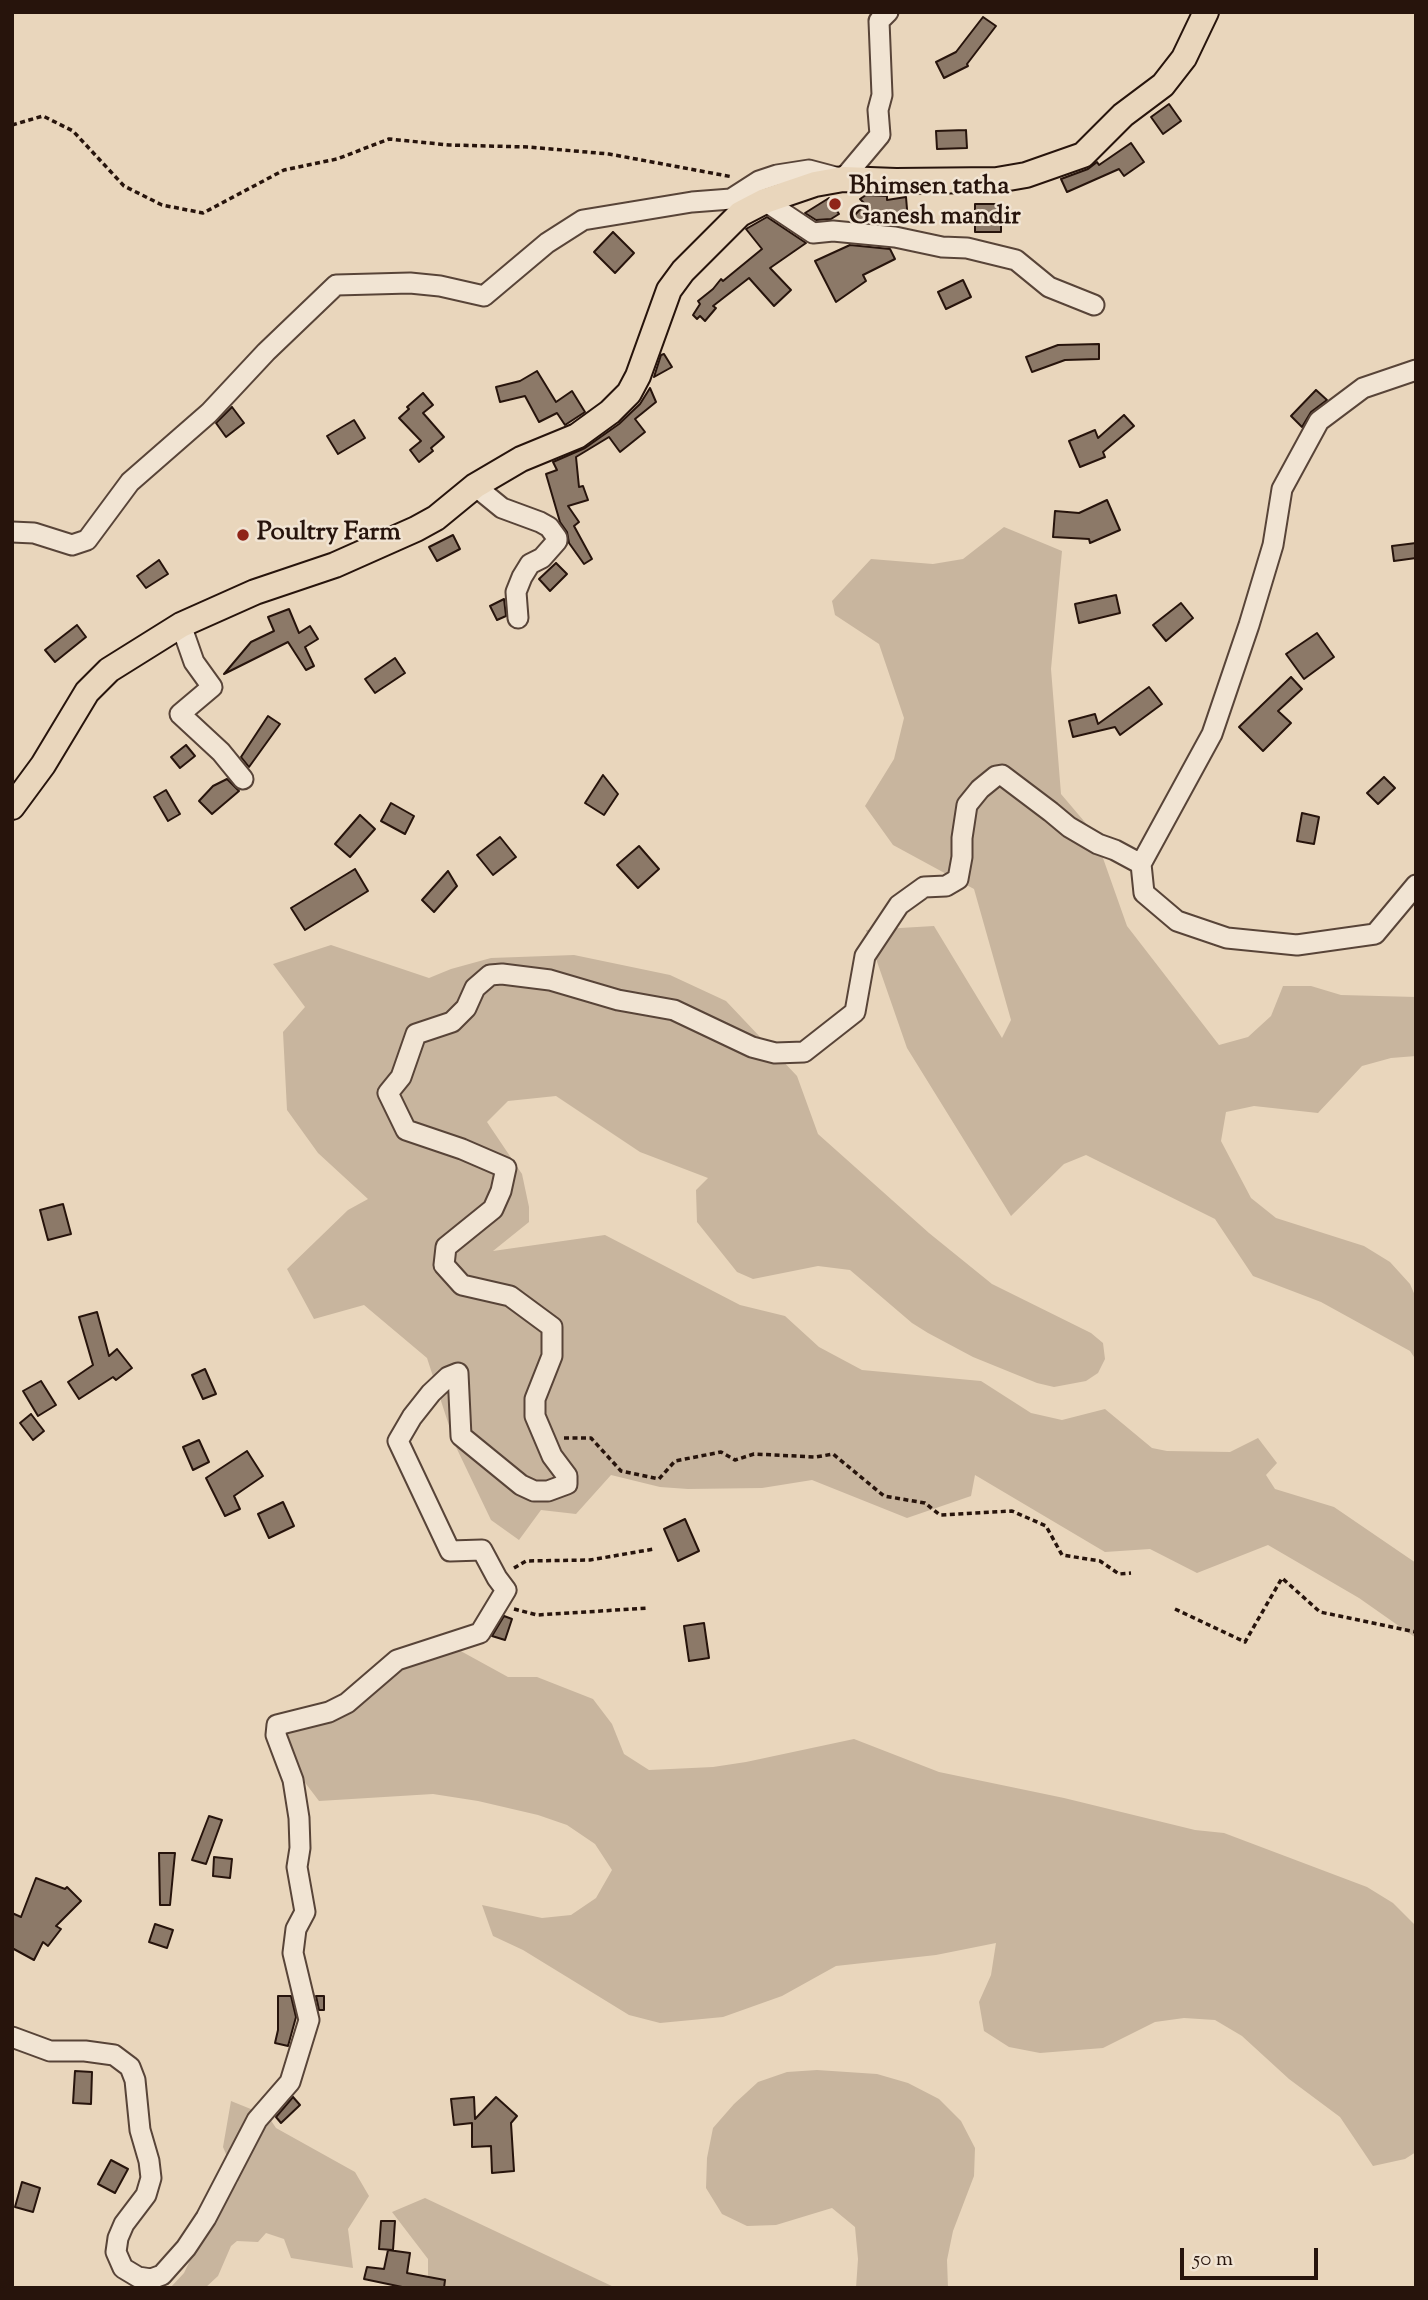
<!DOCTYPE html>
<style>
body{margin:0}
#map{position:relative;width:1428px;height:2300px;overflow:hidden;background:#e9d6bc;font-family:"Sorts Mill Goudy",serif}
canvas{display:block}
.frame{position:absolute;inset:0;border:14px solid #27140c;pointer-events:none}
.scale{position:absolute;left:1180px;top:2248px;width:138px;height:32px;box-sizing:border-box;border:4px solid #27140c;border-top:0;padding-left:9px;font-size:21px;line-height:24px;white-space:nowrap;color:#27140c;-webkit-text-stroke:5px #f1e4d3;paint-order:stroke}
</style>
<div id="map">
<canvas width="1428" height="2300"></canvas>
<div class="frame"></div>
<div class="scale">50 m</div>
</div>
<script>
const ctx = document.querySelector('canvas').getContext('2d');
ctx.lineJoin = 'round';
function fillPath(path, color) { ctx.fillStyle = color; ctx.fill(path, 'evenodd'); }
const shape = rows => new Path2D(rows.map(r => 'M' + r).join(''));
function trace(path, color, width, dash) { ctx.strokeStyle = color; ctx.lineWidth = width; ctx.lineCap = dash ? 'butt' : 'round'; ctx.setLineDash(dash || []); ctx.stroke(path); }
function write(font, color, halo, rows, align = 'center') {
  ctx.font = font + ' "Sorts Mill Goudy",serif'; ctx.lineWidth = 5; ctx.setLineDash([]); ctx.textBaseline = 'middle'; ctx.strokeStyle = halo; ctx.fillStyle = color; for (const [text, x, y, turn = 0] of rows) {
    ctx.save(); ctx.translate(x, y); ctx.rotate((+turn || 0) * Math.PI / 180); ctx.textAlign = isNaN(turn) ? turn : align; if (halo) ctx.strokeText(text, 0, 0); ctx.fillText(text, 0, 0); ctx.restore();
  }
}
fillPath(shape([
 [1004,527,1062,551,1051,669,1061,794,1089,827,1098,844,1127,926,1219,1045,1248,1037,1271,1016,1283,986,1311,986,1341,995,1416,997,1416,1056,1391,1058,1362,1066,1318,1113,1254,1106,1226,1112,1221,1141,1251,1198,1276,1218,1364,1246,1390,1262,1410,1284,1416,1298,1416,1360,1410,1351,1321,1302,1253,1276,1215,1219,1086,1155,1064,1164,1011,1216,907,1048,866,930,934,926,1002,1038,1011,1020,974,889,893,845,865,806,894,759,904,718,879,644,835,615,832,601,871,559,933,564,963,559],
 [331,945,429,978,451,969,491,958,574,955,670,975,726,1001,797,1076,818,1134,929,1233,992,1284,1091,1333,1103,1343,1105,1359,1098,1373,1086,1381,1054,1387,1037,1383,973,1357,928,1333,912,1323,850,1270,818,1266,753,1279,737,1272,697,1222,696,1190,708,1178,640,1152,556,1096,508,1101,487,1122,522,1174,529,1207,529,1222,493,1251,605,1235,740,1305,785,1316,819,1347,862,1370,981,1381,1031,1413,1062,1420,1105,1409,1152,1448,1167,1451,1230,1452,1258,1438,1277,1463,1266,1475,1275,1489,1334,1507,1416,1563,1416,1638,1359,1598,1268,1545,1197,1573,1150,1549,1105,1552,975,1475,971,1496,907,1518,812,1480,762,1488,688,1489,660,1487,611,1475,576,1514,541,1510,519,1540,491,1520,456,1447,427,1358,364,1305,314,1319,287,1269,348,1210,368,1199,318,1153,287,1110,283,1032,305,1007,273,964],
 [457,1649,508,1677,537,1677,593,1699,612,1724,624,1754,649,1770,713,1767,746,1762,854,1739,939,1772,1064,1798,1195,1830,1224,1833,1367,1887,1393,1903,1416,1926,1416,2152,1405,2159,1373,2166,1340,2117,1289,2079,1242,2036,1215,2020,1184,2018,1155,2022,1103,2048,1040,2053,1009,2047,984,2031,979,2002,991,1975,996,1943,936,1955,836,1966,782,1996,723,2017,660,2023,629,2015,523,1950,493,1936,482,1905,542,1918,571,1915,596,1898,612,1870,595,1844,567,1825,538,1815,478,1801,433,1794,319,1801,297,1772,285,1745,290,1728,398,1665],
 [817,2070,877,2074,908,2083,939,2099,961,2121,975,2148,974,2176,953,2231,947,2260,948,2288,856,2288,858,2259,855,2227,832,2208,776,2225,747,2226,722,2214,706,2188,707,2158,713,2128,734,2104,758,2082,787,2072],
 [231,2101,268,2116,276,2128,355,2172,369,2196,348,2229,353,2268,291,2258,284,2239,266,2233,258,2242,237,2241,231,2246,218,2276,205,2288,170,2288,184,2273,196,2248,238,2182,223,2147],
 [425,2198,616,2288,446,2288,428,2279,428,2259,392,2212]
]), '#c8b59e');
const building = shape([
 [983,17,996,26,967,64,968,66,944,78,936,62,956,52,983,17],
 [1169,104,1181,121,1163,134,1151,117,1169,104],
 [966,130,967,148,937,149,936,131,966,130],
 [1131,143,1144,162,1124,176,1119,169,1067,192,1061,179,1088,169,1097,162,1099,165,1131,143],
 [866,195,887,196,887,200,906,197,908,221,884,224,855,221,853,217,865,204,860,199,866,195],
 [829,198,839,214,831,219,816,220,805,213,829,198],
 [975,204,1001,204,1001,232,975,232,975,204],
 [767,217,806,243,770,268,791,290,774,306,749,278,713,306,716,308,705,321,700,316,697,319,693,315,700,304,698,301,713,289,721,279,723,281,762,249,746,229,767,217],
 [613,232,634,253,615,273,594,252,613,232],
 [850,245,890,249,895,259,863,275,866,281,836,302,815,261,850,245],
 [963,280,971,297,946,309,938,292,963,280],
 [1099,344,1099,359,1065,360,1032,372,1026,357,1058,345,1099,344],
 [664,354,672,367,654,377,661,355,664,354],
 [537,371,556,402,572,391,585,412,565,425,557,413,539,422,525,396,500,402,496,387,520,381,537,371],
 [650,388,656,402,635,419,645,432,620,452,609,437,576,457,579,487,583,486,588,500,568,506,579,522,574,526,592,559,584,564,569,543,567,532,560,522,546,474,557,470,553,462,585,448,619,424,640,404,650,388],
 [1316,390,1327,400,1311,412,1302,427,1291,416,1316,390],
 [423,393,433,405,423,413,444,437,431,448,433,451,419,462,410,450,421,441,399,418,409,409,407,407,423,393],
 [232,407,244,423,226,437,216,423,232,407],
 [1124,415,1134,426,1103,452,1105,457,1080,467,1069,441,1095,430,1098,438,1124,415],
 [354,420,365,438,338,454,327,436,354,420],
 [1107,500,1120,530,1090,543,1089,539,1053,537,1055,511,1079,513,1107,500],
 [453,535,460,549,437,561,429,547,453,535],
 [1416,543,1416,558,1394,561,1392,546,1416,543],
 [159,560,168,574,146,588,137,576,159,560],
 [556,563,567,574,550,591,539,579,556,563],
 [1116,595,1120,613,1079,623,1075,604,1116,595],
 [504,599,506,616,497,620,490,606,504,599],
 [1181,603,1193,618,1166,641,1153,625,1181,603],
 [289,609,299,633,310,626,318,639,305,647,314,666,306,670,288,642,224,674,251,642,274,631,268,617,289,609],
 [77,625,86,637,55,662,45,650,77,625],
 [1317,633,1334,657,1304,679,1286,654,1317,633],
 [395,658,405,673,375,693,365,679,395,658],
 [1291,677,1302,689,1278,711,1291,723,1263,751,1239,727,1291,677],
 [1149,687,1162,704,1120,735,1115,727,1073,737,1069,721,1095,714,1098,724,1149,687],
 [268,716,280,724,249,767,241,757,268,716],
 [186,745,195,756,180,768,171,757,186,745],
 [603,775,618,794,604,815,585,803,603,775],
 [1384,777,1395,788,1378,804,1367,793,1384,777],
 [227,779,239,791,212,814,199,801,213,786,227,779],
 [166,790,180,814,168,821,154,797,166,790],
 [391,803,414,816,405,834,381,821,391,803],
 [1302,813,1319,817,1314,844,1297,841,1302,813],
 [360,815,375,829,350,857,335,844,360,815],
 [500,837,516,857,493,875,477,855,500,837],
 [639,846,659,869,638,888,617,865,639,846],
 [355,869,368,891,305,930,291,908,355,869],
 [448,871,457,886,434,912,422,900,448,871],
 [63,1204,71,1234,48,1240,40,1210,63,1204],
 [97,1312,109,1356,117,1349,132,1368,116,1380,113,1377,79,1399,68,1382,93,1365,79,1317,97,1312],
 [205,1369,216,1394,203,1399,192,1375,205,1369],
 [41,1381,56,1405,38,1416,23,1391,41,1381],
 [31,1414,44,1431,33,1440,20,1423,31,1414],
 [199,1440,209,1462,193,1470,183,1447,199,1440],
 [247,1451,263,1476,234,1496,240,1509,225,1516,206,1478,247,1451],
 [283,1502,294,1526,269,1538,258,1514,283,1502],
 [685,1519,699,1551,678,1561,664,1529,685,1519],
 [504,1616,512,1619,505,1640,492,1636,504,1616],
 [704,1623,709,1658,689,1661,684,1626,704,1623],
 [209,1816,222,1820,206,1864,192,1860,209,1816],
 [159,1853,175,1853,170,1905,160,1905,159,1853],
 [214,1857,232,1859,230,1878,213,1876,214,1857],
 [36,1878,65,1889,67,1887,81,1901,56,1926,61,1929,48,1946,43,1942,34,1960,12,1948,12,1913,21,1917,36,1878],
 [155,1924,173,1930,167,1948,149,1942,155,1924],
 [278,1996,291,1996,296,2017,288,2046,275,2043,278,2030,278,1996],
 [316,1996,324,1996,324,2010,319,2010,316,1996],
 [75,2071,92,2072,91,2104,73,2103,75,2071],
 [293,2097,300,2105,281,2123,276,2117,293,2097],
 [474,2097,475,2119,496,2097,517,2116,511,2123,514,2171,492,2173,491,2146,472,2147,472,2123,454,2125,451,2099,474,2097],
 [111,2160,128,2169,115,2193,98,2184,111,2160],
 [22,2182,40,2188,33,2212,15,2207,22,2182],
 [381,2221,395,2221,393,2250,379,2249,381,2221],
 [388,2250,410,2253,407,2273,445,2280,444,2288,407,2288,364,2279,367,2267,384,2269,388,2250]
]);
fillPath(building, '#8c7968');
trace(building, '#27140c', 2);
const minor = shape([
 [765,201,813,233,833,231,895,237,942,247,967,248,1016,260,1049,287,1094,305],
 [1416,370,1363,388,1319,421,1282,489,1273,545,1249,625,1212,734,1141,864,1144,893,1177,921,1227,938,1297,945,1375,934,1416,885],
 [475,486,502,508,540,522,549,527,557,538,557,541,542,558,530,564,522,577,516,592,518,618],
 [12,532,34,533,72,545,87,540,130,482,209,413,266,352,336,285,410,283,440,286,484,296,547,243,583,220,692,202,731,199,759,181,777,175,809,170,843,179,880,135,878,110,882,95,879,21,888,12],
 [181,625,194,662,212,687,180,714,221,752,243,779],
 [12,2037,50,2051,85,2051,114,2055,130,2067,135,2080,140,2130,149,2161,151,2178,146,2195,124,2224,118,2238,116,2252,123,2268,138,2277,151,2279,162,2275,186,2248,206,2218,257,2120,290,2082,309,2020,293,1953,296,1929,305,1912,297,1867,300,1848,299,1818,293,1780,276,1735,277,1725,329,1712,347,1703,397,1660,480,1633,506,1590,497,1578,482,1550,450,1551,398,1441,412,1417,431,1393,448,1377,458,1373,461,1436,521,1485,534,1491,548,1491,567,1484,567,1476,552,1456,535,1416,535,1399,552,1356,552,1327,510,1296,462,1285,444,1265,446,1247,493,1209,501,1191,506,1168,462,1149,406,1130,388,1093,401,1077,416,1034,452,1022,466,1008,475,988,490,975,502,974,550,980,618,1000,674,1010,752,1047,775,1053,804,1052,855,1012,865,956,899,905,924,887,946,886,958,879,962,857,962,838,967,805,980,789,996,776,1002,775,1051,812,1069,827,1098,844,1115,850,1141,864]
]);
const major = shape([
 [12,807,43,765,87,692,109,670,181,625,255,592,335,565,416,529,436,518,475,486,521,459,577,436,610,412,629,393,638,376,669,290,683,271,740,214,765,201,815,184,843,179,896,181,997,180,1026,175,1083,155,1123,115,1163,85,1184,58,1206,12]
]);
trace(minor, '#584438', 23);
trace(major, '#27140c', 28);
trace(shape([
 [12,125,43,116,73,131,124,186,162,205,203,213,284,170,337,159,389,139,449,145,529,147,609,154,733,177],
 [564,1438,591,1438,621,1471,659,1479,675,1461,721,1452,735,1460,754,1454,816,1457,833,1454,884,1496,925,1503,940,1515,1012,1511,1046,1526,1062,1555,1100,1561,1119,1574,1131,1573],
 [514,1568,526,1561,590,1560,654,1549],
 [514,1609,537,1615,649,1608],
 [1175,1609,1245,1642,1282,1578,1320,1612,1416,1632]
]), '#27140c', 3.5, [5, 3.5]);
trace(minor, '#f1e4d3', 19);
trace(major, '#e9d6bc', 24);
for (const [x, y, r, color] of [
 [835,204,7,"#8f2418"],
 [243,535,7,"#8f2418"]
]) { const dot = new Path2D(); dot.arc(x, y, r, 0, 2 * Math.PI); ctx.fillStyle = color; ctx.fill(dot); trace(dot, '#f1e4d3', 2.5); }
write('bold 26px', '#27140c', '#f1e4d3', [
 ["Bhimsen tatha",849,189],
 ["Ganesh mandir",849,219],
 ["Poultry Farm",257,535]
], 'left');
</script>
